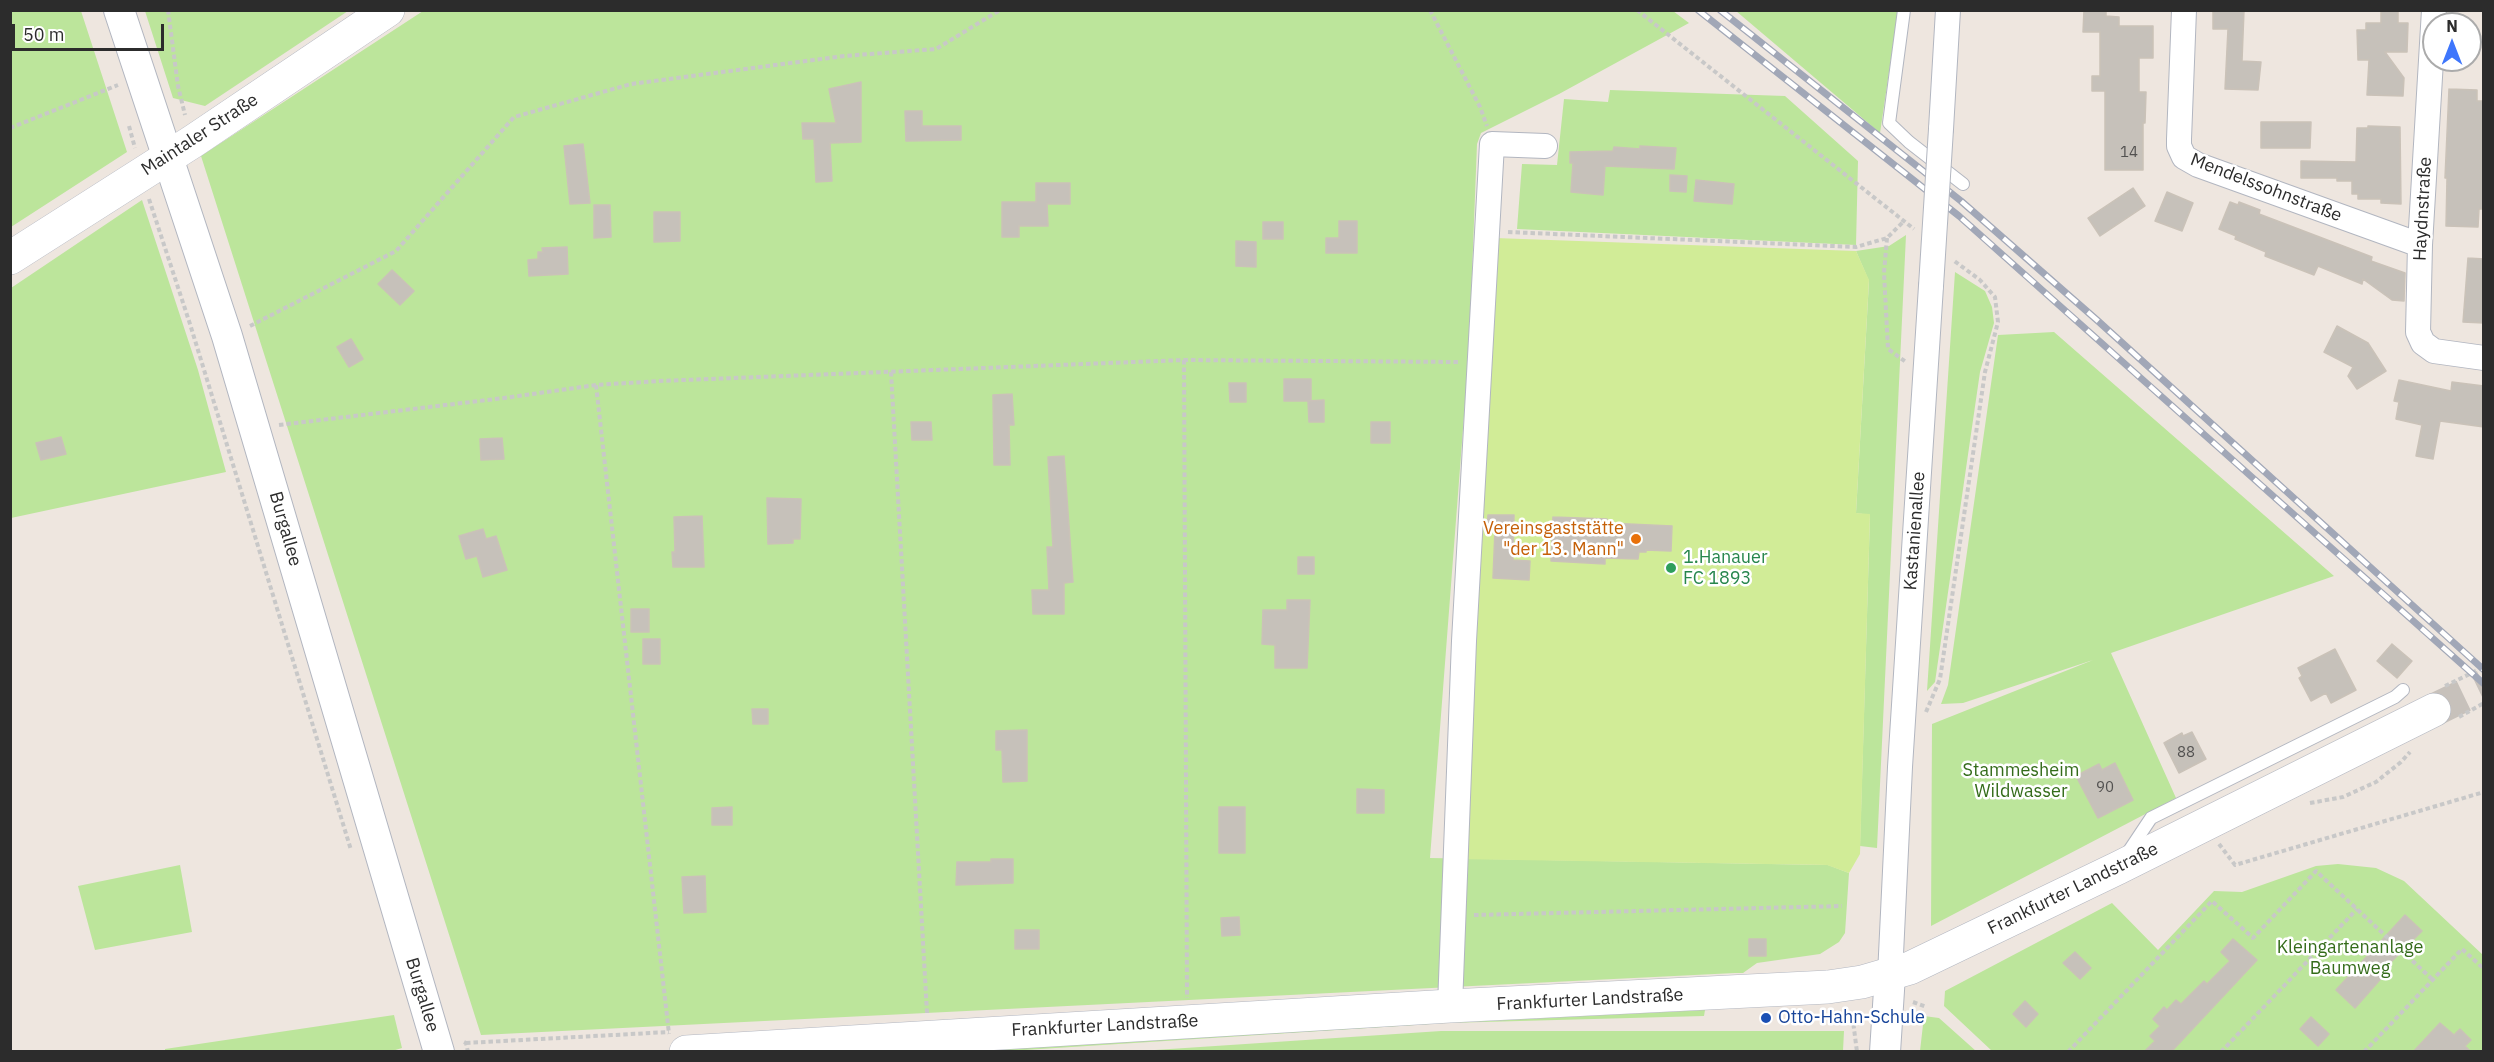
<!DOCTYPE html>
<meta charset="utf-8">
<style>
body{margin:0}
#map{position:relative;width:2494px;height:1062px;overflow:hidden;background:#eee6df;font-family:"IBM Plex Sans",sans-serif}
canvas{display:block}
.frame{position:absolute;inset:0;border:12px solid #2c2c2c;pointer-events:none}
.north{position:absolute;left:2422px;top:12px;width:60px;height:60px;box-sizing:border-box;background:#fff;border:2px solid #ababab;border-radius:50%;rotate:0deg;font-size:16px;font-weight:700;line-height:24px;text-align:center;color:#2c2c2c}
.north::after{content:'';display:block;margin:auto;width:21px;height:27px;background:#3e76fc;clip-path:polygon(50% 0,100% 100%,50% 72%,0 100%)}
.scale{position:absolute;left:12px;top:24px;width:152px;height:27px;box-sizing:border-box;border:3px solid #2c2c2c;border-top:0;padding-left:8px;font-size:18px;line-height:21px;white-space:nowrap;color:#2c2c2c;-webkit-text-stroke:4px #fff;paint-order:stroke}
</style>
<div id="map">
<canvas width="2494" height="1062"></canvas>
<div class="frame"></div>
<div class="north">N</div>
<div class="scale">50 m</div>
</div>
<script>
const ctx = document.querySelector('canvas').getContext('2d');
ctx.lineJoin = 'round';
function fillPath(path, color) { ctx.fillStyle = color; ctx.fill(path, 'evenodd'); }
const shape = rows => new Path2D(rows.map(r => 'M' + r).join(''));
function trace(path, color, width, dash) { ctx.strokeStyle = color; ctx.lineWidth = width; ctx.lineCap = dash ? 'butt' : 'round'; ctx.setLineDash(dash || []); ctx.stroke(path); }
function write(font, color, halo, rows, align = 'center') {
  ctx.font = font + ' "IBM Plex Sans",sans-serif'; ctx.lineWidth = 5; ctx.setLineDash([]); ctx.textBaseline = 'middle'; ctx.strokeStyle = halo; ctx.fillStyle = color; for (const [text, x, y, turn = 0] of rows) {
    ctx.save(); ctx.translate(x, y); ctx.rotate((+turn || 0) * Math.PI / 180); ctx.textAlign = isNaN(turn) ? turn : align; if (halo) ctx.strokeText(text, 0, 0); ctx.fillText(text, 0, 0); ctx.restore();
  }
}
fillPath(shape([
 [11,10,81,11,127,152,11,227],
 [145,11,145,10,348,11,205,106,173,98],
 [423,11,1673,11,1689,23,1559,94,1481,133,1477,144,1469,351,1430,858,1828,865,1849,873,1845,933,1839,942,1820,954,1757,963,1743,973,1735,973,481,1035,201,156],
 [1736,11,1898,11,1880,133],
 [1610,90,1785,96,1858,161,1856,245,1517,229,1522,164,1557,165,1564,99,1608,102],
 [142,200,198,370,226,472,11,518,11,288],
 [1906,235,1877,848,1860,846,1870,515,1856,513,1869,281,1856,251,1889,246],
 [1955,272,1985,291,1992,307,1994,323,1980,372,1935,682,1927,691],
 [2054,332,2334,576,2111,653,2176,798,1931,926,1932,724,2093,660,1963,703,1941,704,1948,685,1998,335],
 [2338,864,2376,868,2404,881,2483,955,2483,1051,1992,1051,1944,1006,1945,991,2112,903,2158,950,2214,891,2242,892,2316,866],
 [180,865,192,932,95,950,78,886],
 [1705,1010,1704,1016,1446,1023,1009,1051,867,1052],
 [394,1015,402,1048,392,1051,165,1052,165,1049],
 [1924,1016,1939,1018,1976,1051,1920,1051],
 [1441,1031,1844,1031,1843,1051,1140,1051]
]), '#bce59b');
fillPath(shape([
 [1495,238,1856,251,1869,280,1856,513,1870,514,1860,854,1849,873,1827,865,1454,859]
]), '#d1ec97');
const building = shape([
 [2084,10,2106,10,2106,16,2119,17,2119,26,2153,26,2153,58,2139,58,2139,92,2146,92,2145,123,2143,123,2143,170,2105,170,2105,91,2092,91,2092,76,2100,76,2100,32,2083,32,2084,10],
 [2213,10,2244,10,2242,61,2261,62,2258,90,2225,89,2228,29,2213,29,2213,10],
 [2381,10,2398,10,2398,23,2408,23,2407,52,2385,52,2404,78,2403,96,2367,95,2369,60,2358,60,2357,30,2366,30,2366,23,2381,23,2381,10],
 [861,82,861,142,830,143,832,181,816,182,814,139,803,139,802,123,836,123,829,89,861,82],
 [2449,89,2477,90,2477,101,2484,101,2484,209,2479,209,2478,227,2446,226,2447,178,2445,178,2449,89],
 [905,111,922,111,922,126,961,126,961,140,906,141,905,111],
 [2261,122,2311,122,2310,148,2261,148,2261,122],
 [2368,126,2400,127,2401,204,2381,203,2381,199,2358,199,2358,194,2352,194,2352,181,2337,181,2337,178,2301,178,2301,161,2356,162,2357,128,2368,128,2368,126],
 [583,144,590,203,570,204,564,146,583,144],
 [1640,146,1676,148,1674,169,1605,166,1603,195,1571,192,1573,163,1570,163,1570,152,1613,151,1614,147,1640,149,1640,146],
 [1670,175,1687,176,1686,192,1670,191,1670,175],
 [1696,180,1734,184,1732,204,1694,201,1696,180],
 [1036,183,1070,183,1070,204,1047,204,1048,226,1019,226,1019,237,1002,237,1002,202,1036,202,1036,183],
 [2133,188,2145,206,2100,236,2088,218,2133,188],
 [2167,192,2193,203,2182,231,2155,221,2167,192],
 [2230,202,2238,205,2239,202,2260,210,2259,214,2372,257,2371,261,2405,273,2404,301,2392,300,2363,279,2362,284,2318,266,2314,275,2265,256,2266,252,2235,239,2236,236,2219,229,2230,202],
 [594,205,610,205,611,237,594,238,594,205],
 [654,212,680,212,680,241,654,242,654,212],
 [1339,221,1357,221,1357,253,1326,253,1326,238,1339,238,1339,221],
 [1263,222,1283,222,1283,239,1263,239,1263,222],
 [1236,241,1256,242,1256,267,1236,266,1236,241],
 [567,247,568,274,529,276,528,260,538,259,538,252,543,252,542,248,567,247],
 [2468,258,2484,259,2484,323,2463,322,2468,258],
 [392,270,414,291,400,305,378,284,392,270],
 [2337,326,2368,343,2386,371,2357,389,2348,376,2353,367,2324,352,2337,326],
 [351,339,363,359,349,367,337,347,351,339],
 [1284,379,1311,379,1311,401,1284,401,1284,379],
 [2399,380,2451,391,2452,382,2484,386,2484,427,2440,421,2433,459,2416,456,2422,425,2396,419,2399,402,2394,401,2399,380],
 [1229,383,1246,383,1246,402,1230,402,1229,383],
 [1012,394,1014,425,1009,425,1010,465,994,465,993,395,1012,394],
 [1324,400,1324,422,1309,422,1308,401,1324,400],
 [911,422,931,422,932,440,912,440,911,422],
 [1371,422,1390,422,1390,443,1371,443,1371,422],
 [61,437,66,454,41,460,36,443,61,437],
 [502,438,504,459,481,460,480,439,502,438],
 [1064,456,1073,582,1064,583,1064,614,1033,614,1032,590,1049,590,1047,547,1053,547,1048,457,1064,456],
 [767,498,801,499,800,539,793,539,793,543,768,544,767,498],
 [1488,515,1514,515,1513,560,1530,561,1529,580,1493,578,1495,530,1487,530,1488,515],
 [702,516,704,567,673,567,672,552,675,552,674,517,702,516],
 [1553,517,1607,519,1607,523,1672,526,1671,551,1646,550,1646,552,1639,552,1638,559,1605,558,1605,564,1551,561,1553,517],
 [483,529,486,539,496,536,507,570,483,577,477,556,466,559,459,536,483,529],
 [1298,557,1314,557,1314,574,1298,574,1298,557],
 [1287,600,1310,600,1307,668,1275,668,1275,645,1262,644,1263,610,1287,610,1287,600],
 [631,609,649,609,649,632,631,632,631,609],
 [643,639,660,639,660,664,643,664,643,639],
 [2392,644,2412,661,2397,678,2377,661,2392,644],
 [2335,649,2356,690,2331,703,2326,693,2311,701,2299,678,2302,676,2298,668,2335,649],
 [752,709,768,709,768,724,753,724,752,709],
 [1027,730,1027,781,1003,782,1002,750,996,750,996,731,1027,730],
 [2192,732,2206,759,2179,773,2164,743,2182,733,2183,736,2192,732],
 [2115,763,2133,800,2098,818,2076,776,2099,764,2102,770,2115,763],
 [1357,789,1384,790,1384,813,1357,813,1357,789],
 [732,807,732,825,712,825,712,808,732,807],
 [1219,807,1245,807,1245,853,1219,853,1219,807],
 [991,859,1013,859,1013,883,956,885,957,862,991,862,991,859],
 [705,876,706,912,684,913,682,877,705,876],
 [2405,915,2422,931,2382,971,2385,974,2355,1008,2336,990,2405,915],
 [1239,917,1240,935,1222,936,1221,918,1239,917],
 [1015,930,1039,930,1039,949,1015,949,1015,930],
 [1749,939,1766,939,1766,956,1749,956,1749,939],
 [2233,939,2257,960,2171,1052,2144,1052,2155,1041,2150,1036,2160,1026,2153,1019,2164,1007,2167,1010,2176,1000,2181,1004,2204,981,2207,984,2230,961,2221,952,2233,939],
 [2075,952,2091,968,2080,979,2063,963,2075,952],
 [2025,1001,2038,1014,2026,1027,2013,1014,2025,1001],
 [2311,1017,2329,1034,2318,1046,2300,1029,2311,1017],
 [2440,1023,2454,1035,2460,1029,2471,1040,2465,1046,2471,1052,2413,1052,2440,1023]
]);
fillPath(building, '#c6c1ba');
trace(building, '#cac2b8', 1.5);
trace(shape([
 [2434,710,2484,686]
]), '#c7c1bb', 33, [33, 16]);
const service = shape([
 [1904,10,1889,123,1909,142,1963,184],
 [2127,854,2151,818,2395,697,2403,690]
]);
const minor = shape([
 [2184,10,2179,139,2179,146,2184,157,2198,165,2420,245],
 [2434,10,2420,245,2418,332,2423,343,2434,351,2484,358],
 [1941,129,1948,10],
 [1890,975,1900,767,1931,286],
 [1450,1006,1464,641,1492,144,1545,146]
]);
const tertiary = shape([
 [119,10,227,336,439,1052],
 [1885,1052,1890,975]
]);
const secondary = shape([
 [10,258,192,142,388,10],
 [686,1052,1450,1006,1828,987,1862,982,1910,968,2118,868,2434,710]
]);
trace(service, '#b2b6c0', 14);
trace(minor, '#b2b6c0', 26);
trace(tertiary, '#b2b6c0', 32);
trace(secondary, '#b2b6c0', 34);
trace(shape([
 [168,10,178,86,185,115],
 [1430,10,1480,107,1487,126],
 [1637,10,1914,229],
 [129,126,135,148],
 [10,128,118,85],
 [149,199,190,324,351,850],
 [1508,232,1856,247,1887,238,1904,221],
 [1887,238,1884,273,1888,349,1906,362],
 [250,326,396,251,514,117,631,84,844,56,936,49,1000,10],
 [1184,360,1187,998],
 [891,372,927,1013],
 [596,385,669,1034],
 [279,425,504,398,596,385,659,381,1184,360,1460,362],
 [2445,686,2484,667],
 [1926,712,1940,679,1985,372,1998,322,1995,297,1980,280,1953,260],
 [2459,717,2484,703],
 [2310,803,2343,797,2376,782,2401,762,2410,752],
 [2219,844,2235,865,2484,792],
 [1474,915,1842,906],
 [1913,1002,1927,1007],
 [1845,1012,1853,1021,1857,1052],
 [464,1042,466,1043,468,1052],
 [466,1043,669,1032],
 [2068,1052,2212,901,2253,938,2316,871,2433,980],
 [2221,1052,2357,909],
 [2364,1052,2462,949,2484,969]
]), '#c8c8c8', 4, [4.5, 3]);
trace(service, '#fff', 12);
trace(minor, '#fff', 24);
trace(tertiary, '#fff', 30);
trace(secondary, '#fff', 33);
const rail = shape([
 [1698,10,1959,216,2484,684],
 [1720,10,1961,201,2098,321,2484,670]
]);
trace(rail, '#a1a7b7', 7);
trace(rail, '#fff', 4.5, [14]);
const minorBridge = shape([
 [1931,286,1941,129]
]);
trace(minorBridge, '#b2b6c0', 26, []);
trace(minorBridge, '#fff', 24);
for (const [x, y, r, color] of [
 [1636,539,6,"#e8710a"],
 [1671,568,6,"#2e9e5b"],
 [1766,1018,6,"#1a4fb4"]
]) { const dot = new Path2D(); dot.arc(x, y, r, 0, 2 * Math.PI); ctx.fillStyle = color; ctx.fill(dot); trace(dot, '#fff', 2); }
write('15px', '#525150', null, [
 ["14",2129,153],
 ["88",2186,753],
 ["90",2105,788]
]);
write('18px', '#2c2c2c', '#fff', [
 ["Maintaler Straße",200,135,-33],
 ["Mendelssohnstraße",2266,188,21],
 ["Haydnstraße",2423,209,-87],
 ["Burgallee",285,529,74],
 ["Kastanienallee",1915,531,-86],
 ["Frankfurter Landstraße",2073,889,-26],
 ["Burgallee",422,995,73],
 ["Frankfurter Landstraße",1590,1000,-3],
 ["Frankfurter Landstraße",1105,1026,-3]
]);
write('18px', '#c56008', '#fff', [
 ["Vereinsgaststätte",1624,529],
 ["\"der 13. Mann\"",1624,550]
], 'right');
write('18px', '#27864d', '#fff', [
 ["1.Hanauer",1683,558],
 ["FC 1893",1683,579]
], 'left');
write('18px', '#346c1a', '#fff', [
 ["Stammesheim",2021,771],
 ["Wildwasser",2021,792],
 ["Kleingartenanlage",2350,948],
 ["Baumweg",2350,969]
]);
write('18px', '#164399', '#fff', [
 ["Otto-Hahn-Schule",1778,1018]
], 'left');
</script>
